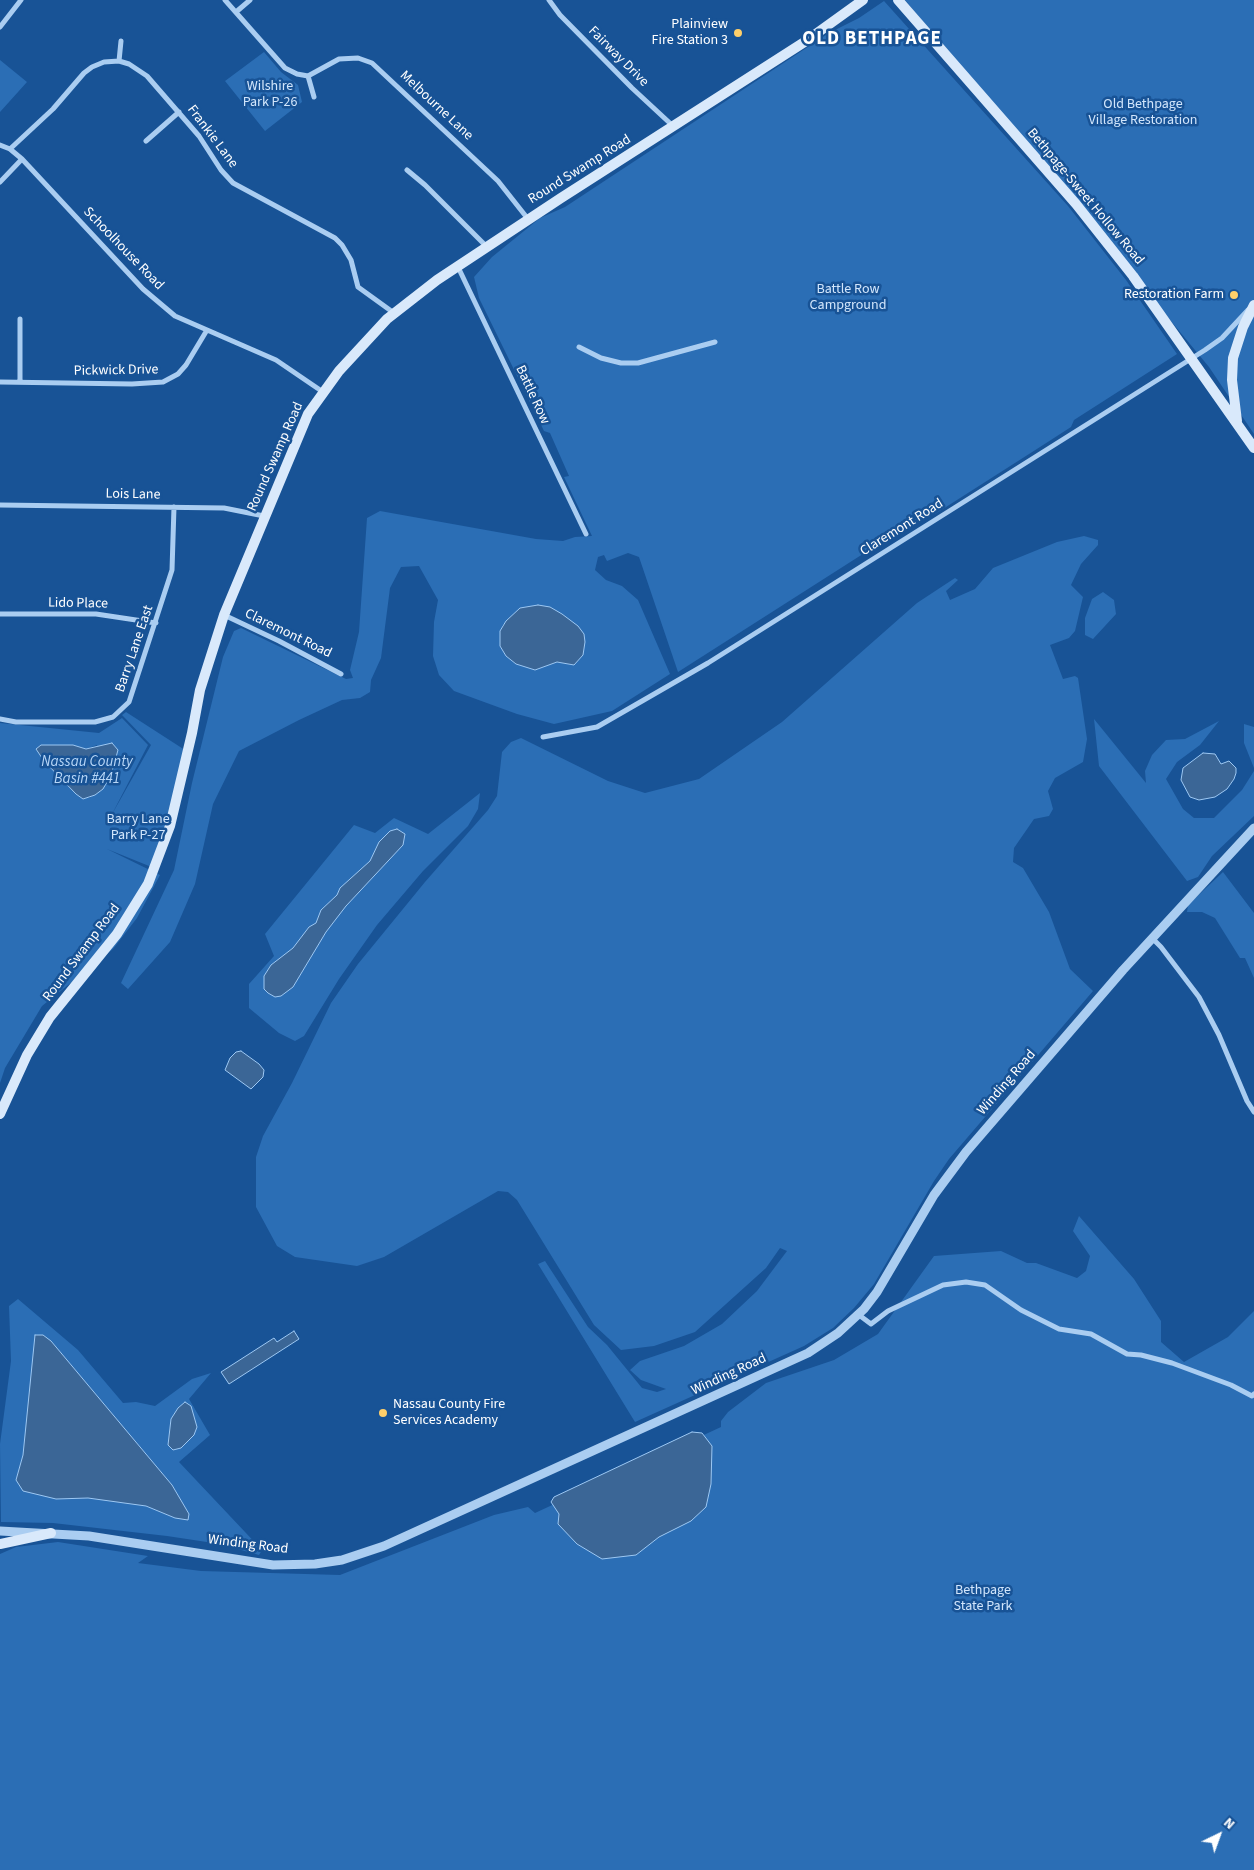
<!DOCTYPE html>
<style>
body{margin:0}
#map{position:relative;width:1254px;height:1870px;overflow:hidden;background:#185396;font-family:"Source Sans 3",sans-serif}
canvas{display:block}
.north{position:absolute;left:1194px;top:1810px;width:50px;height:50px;-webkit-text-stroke:4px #185396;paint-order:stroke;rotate:42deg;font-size:14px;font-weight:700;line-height:20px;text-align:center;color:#fff}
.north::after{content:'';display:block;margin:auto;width:18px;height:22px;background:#fff;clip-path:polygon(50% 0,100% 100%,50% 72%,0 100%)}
</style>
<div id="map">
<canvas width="1254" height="1870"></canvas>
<div class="north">N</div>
</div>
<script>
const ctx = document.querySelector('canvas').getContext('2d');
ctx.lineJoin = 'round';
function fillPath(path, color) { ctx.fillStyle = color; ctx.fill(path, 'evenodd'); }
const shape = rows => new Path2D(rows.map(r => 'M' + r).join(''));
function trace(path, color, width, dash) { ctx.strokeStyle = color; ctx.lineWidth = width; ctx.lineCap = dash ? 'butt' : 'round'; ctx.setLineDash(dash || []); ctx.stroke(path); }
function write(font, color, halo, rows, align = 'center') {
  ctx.font = font + ' "Source Sans 3",sans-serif'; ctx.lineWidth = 5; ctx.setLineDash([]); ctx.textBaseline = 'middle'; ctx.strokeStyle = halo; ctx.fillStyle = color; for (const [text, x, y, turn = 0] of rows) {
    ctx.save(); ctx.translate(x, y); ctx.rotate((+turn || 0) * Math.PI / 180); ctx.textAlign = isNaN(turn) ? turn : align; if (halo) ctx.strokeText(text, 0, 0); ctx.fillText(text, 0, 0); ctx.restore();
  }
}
fillPath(shape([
 [905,0,1254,0,1254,434,1209,367],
 [884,1,1068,206,1126,280,1177,354,1074,420,1071,427,1040,447,935,514,924,515,678,672,639,557,628,553,607,561,604,555,598,557,595,570,606,580,622,586,638,600,670,674,612,711,554,724,517,714,454,691,439,675,433,656,434,622,438,600,419,566,401,567,390,588,381,658,371,680,370,692,360,698,342,700,299,720,239,751,213,804,195,884,170,942,128,989,121,983,174,870,192,783,223,657,234,631,241,628,346,679,353,678,350,670,359,632,367,518,380,511,536,539,563,541,575,537,592,536,564,477,569,476,550,433,544,431,479,298,474,277,492,257,540,218,565,207,829,33,859,18],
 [538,605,583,655,574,665,557,662,535,670,516,664,506,656,500,646,502,626,520,608],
 [264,52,281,72,298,85,302,102,265,131,225,81],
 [0,60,27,82,0,112],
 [1084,536,1098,540,1098,545,1081,564,1071,585,1083,597,1075,631,1069,638,1050,645,1063,679,1075,676,1078,678,1087,739,1083,762,1055,778,1048,791,1053,809,1049,816,1034,819,1014,848,1013,862,1023,868,1049,912,1070,969,1093,991,949,1159,934,1181,874,1284,854,1308,833,1328,804,1346,635,1422,538,1264,545,1261,588,1327,607,1345,642,1388,657,1392,666,1389,641,1380,630,1370,640,1361,684,1346,722,1324,757,1291,787,1251,780,1248,766,1268,695,1332,654,1346,621,1350,594,1325,517,1200,508,1192,498,1191,384,1257,357,1266,295,1257,277,1246,256,1207,256,1157,263,1136,292,1083,331,1003,358,964,425,882,488,810,497,796,502,752,511,742,521,738,608,781,645,793,699,779,782,722,917,603,955,578,958,580,946,591,950,600,975,589,993,568,1057,542],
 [1103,592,1114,600,1116,614,1093,639,1085,635,1085,618,1092,599],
 [126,712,188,752,154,868,107,849,160,875,137,918,113,949,42,1006,5,1068,0,1083,0,723,99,733,122,718,148,745,111,816,151,745,122,715],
 [41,745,73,745,86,749,97,745,103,789,89,798,76,794,44,761,36,749],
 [1094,719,1146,783,1145,771,1152,755,1166,740,1185,739,1219,721,1200,745,1177,762,1166,779,1183,809,1194,818,1214,818,1242,790,1254,771,1254,816,1212,856,1198,877,1187,881,1099,766],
 [1244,724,1254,727,1254,768,1244,743],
 [480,793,478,809,468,826,423,871,377,925,339,979,304,1036,295,1041,279,1033,249,1008,249,984,274,956,265,934,354,825,375,833,394,818,428,834],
 [1223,872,1254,913,1254,978,1245,958,1240,958,1215,918,1202,912,1187,912,1188,905],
 [1079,1216,1134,1279,1161,1321,1161,1342,1184,1362,1228,1337,1254,1311,1254,1870,0,1870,0,1554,16,1547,58,1542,148,1556,138,1563,201,1571,340,1575,494,1515,528,1507,535,1513,721,1427,721,1421,728,1412,766,1383,834,1360,878,1334,934,1256,1001,1251,1027,1263,1036,1263,1077,1278,1086,1271,1090,1256,1073,1231],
 [18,1299,78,1350,123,1403,136,1402,155,1406,192,1379,211,1373,189,1399,210,1435,179,1462,262,1550,259,1555,220,1544,167,1536,53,1523,1,1522,0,1444,11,1361,9,1306],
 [51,1341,172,1485,189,1514,175,1518,146,1506,115,1501,88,1498,56,1499,16,1480,23,1455,30,1398],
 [171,1419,194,1435,168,1445]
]), '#2b6eb5');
const water = shape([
 [538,605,550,607,562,614,578,626,584,634,585,642,583,655,574,665,557,662,535,670,516,664,506,656,500,646,500,631,506,621,520,608,538,605],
 [112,743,118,750,111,775,103,789,95,795,83,799,76,794,44,761,36,749,41,745,73,745,86,749,112,743],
 [1203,753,1215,754,1221,764,1229,761,1236,768,1236,773,1234,779,1227,789,1215,797,1199,800,1190,797,1181,780,1183,768,1203,753],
 [397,829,405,834,403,845,346,906,326,932,293,987,281,996,275,997,268,993,264,989,264,976,271,965,293,948,309,927,316,923,321,910,337,895,340,888,370,861,379,842,390,831,397,829],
 [241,1051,259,1064,264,1070,263,1077,251,1089,225,1070,230,1058,236,1052,241,1051],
 [294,1331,299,1339,229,1384,221,1372,274,1338,277,1342,294,1331],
 [35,1335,43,1335,51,1341,172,1485,189,1514,188,1520,175,1518,146,1506,88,1498,56,1499,23,1491,16,1480,23,1455,35,1335],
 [185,1402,191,1406,197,1427,194,1435,181,1448,173,1450,168,1445,171,1419,178,1408,185,1402],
 [692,1432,702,1433,712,1446,711,1484,706,1507,691,1521,659,1537,636,1555,602,1559,577,1544,558,1524,559,1514,551,1502,554,1497,692,1432]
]);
fillPath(water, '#3b6696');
trace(water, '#9dc8f3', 1);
trace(shape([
 [225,0,285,68,297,74,308,76],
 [549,0,560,15,632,88,673,126],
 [236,12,250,0],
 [0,27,21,0],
 [119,61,121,41],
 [308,76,339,59,358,58,372,63,498,181,528,219],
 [308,76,314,97],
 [146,141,179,112],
 [0,145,10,149,22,159,143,289,175,316,276,360,323,392],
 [10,149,53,109,84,73,92,67,104,62,119,61,129,64,147,76,199,136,221,170,233,183,335,238,342,245,351,260,358,287,394,313],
 [407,170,425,185,486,246],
 [0,182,22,159],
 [458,267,586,534],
 [20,319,20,382],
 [579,347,601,358,621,363,638,363,715,342],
 [0,382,132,384,163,382,178,374,186,365,207,330],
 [0,505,224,508,264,516],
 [0,614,96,614,156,623],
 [224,615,279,641,341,674],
 [0,719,16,722,95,722,113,717,129,702,172,570,174,507],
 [543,737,597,727,708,663,1205,350,1222,338,1248,310],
 [1152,938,1161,947,1199,997,1219,1035,1247,1101,1254,1112],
 [859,1315,871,1324,888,1311,943,1285,966,1282,985,1285,1021,1310,1059,1329,1091,1334,1127,1354,1141,1355,1172,1363,1231,1385,1252,1396,1254,1394]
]), '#aacdf1', 5);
trace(shape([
 [0,1531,89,1536,273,1565,315,1564,342,1560,384,1546,808,1353,838,1333,864,1309,877,1292,934,1195,966,1152,1123,970,1254,828]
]), '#aacdf1', 9);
trace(shape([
 [898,0,1076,204,1133,276,1254,448],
 [1237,421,1232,380,1233,358,1243,327,1254,305],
 [0,1114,27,1055,50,1017,117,934,148,884,170,826,192,733,200,690,224,615,308,414,339,371,387,319,437,280,561,198,806,41,863,0],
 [0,1544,51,1533]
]), '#d9e9fb', 10);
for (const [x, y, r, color] of [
 [738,33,5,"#ffcf6a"],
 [1234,295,5,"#ffcf6a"],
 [383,1413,5,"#ffcf6a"]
]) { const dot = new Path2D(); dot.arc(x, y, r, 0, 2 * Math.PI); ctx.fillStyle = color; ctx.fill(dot); trace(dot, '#185396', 2); }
write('14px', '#fff', '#185396', [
 ["Plainview",728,25],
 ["Fire Station 3",728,41],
 ["Restoration Farm",1224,295],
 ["Nassau County Fire",393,1405,"left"],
 ["Services Academy",393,1421,"left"]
], 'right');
write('14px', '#fff', '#185396', [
 ["Fairway Drive",618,57,45],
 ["Melbourne Lane",436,106,43],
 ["Frankie Lane",212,137,53],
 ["Round Swamp Road",580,170,-32],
 ["Bethpage-Sweet Hollow Road",1085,197,50],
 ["Schoolhouse Road",123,249,46],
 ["Pickwick Drive",116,371,-1],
 ["Battle Row",532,395,65],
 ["Round Swamp Road",276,457,-66],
 ["Lois Lane",133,495,1],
 ["Claremont Road",902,528,-32],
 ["Lido Place",78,604,1],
 ["Claremont Road",288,634,26],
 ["Barry Lane East",135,649,-71],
 ["Round Swamp Road",82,953,-53],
 ["Winding Road",1007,1083,-49],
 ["Winding Road",729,1375,-25],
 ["Winding Road",248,1545,7]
]);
write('14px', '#d2e6fc', '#185396', [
 ["Wilshire",270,87],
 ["Park P-26",270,103],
 ["Old Bethpage",1143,105],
 ["Village Restoration",1143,121],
 ["Battle Row",848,290],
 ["Campground",848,306],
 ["Barry Lane",138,820],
 ["Park P-27",138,836],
 ["Bethpage",983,1591],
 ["State Park",983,1607]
]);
write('italic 15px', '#b7d6f7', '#185396', [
 ["Nassau County",87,763],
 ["Basin #441",87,780]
]);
ctx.letterSpacing = '1px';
write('bold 19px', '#fff', '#185396', [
 ["OLD BETHPAGE",872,40]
]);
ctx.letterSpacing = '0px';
</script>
